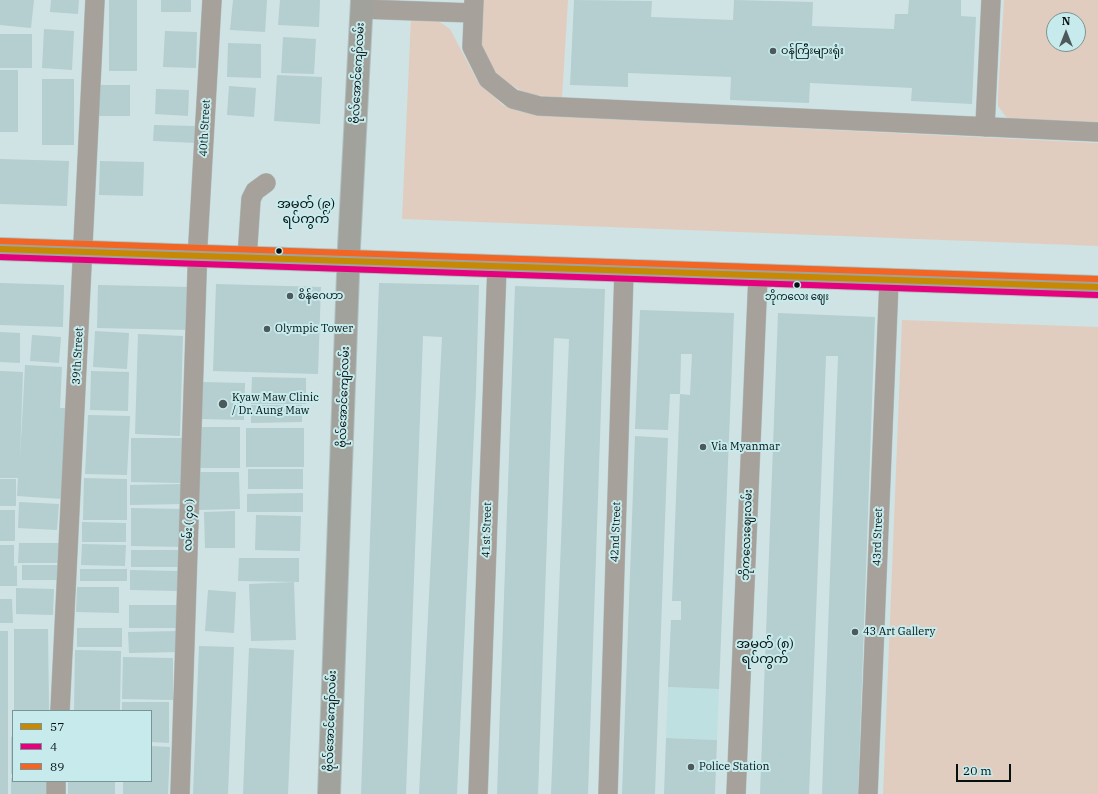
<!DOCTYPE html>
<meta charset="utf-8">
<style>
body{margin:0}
#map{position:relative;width:1098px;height:794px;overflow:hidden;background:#cfe3e4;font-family:"IBM Plex Serif",serif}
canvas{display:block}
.legend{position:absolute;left:12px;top:710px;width:140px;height:72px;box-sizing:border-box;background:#c7ebec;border:1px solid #799494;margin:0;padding:5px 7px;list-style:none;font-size:12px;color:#051111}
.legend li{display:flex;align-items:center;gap:8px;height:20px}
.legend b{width:20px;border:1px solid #799494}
.north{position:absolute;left:1046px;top:12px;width:40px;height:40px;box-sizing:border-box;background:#c7ebec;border:1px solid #799494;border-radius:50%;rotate:0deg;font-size:11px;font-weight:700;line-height:16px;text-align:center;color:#051111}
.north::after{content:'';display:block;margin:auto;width:14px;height:18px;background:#4c5a5b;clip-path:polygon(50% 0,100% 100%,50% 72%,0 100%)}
.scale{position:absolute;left:956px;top:764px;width:55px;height:18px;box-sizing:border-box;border:2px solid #051111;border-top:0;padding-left:5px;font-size:12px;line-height:14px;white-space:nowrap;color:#051111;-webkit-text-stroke:3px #c7ebec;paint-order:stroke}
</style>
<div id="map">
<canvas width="1098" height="794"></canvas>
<ul class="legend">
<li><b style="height:5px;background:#c78803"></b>57</li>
<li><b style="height:5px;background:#e5007d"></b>4</li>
<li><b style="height:5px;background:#f26522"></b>89</li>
</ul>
<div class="north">N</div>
<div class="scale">20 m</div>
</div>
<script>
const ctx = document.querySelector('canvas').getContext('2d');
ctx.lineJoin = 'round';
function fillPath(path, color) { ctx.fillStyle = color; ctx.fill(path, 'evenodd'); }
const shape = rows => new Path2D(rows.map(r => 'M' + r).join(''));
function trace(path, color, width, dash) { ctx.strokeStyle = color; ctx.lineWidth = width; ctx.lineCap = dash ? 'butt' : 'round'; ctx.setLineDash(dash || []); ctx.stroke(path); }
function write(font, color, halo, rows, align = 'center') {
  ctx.font = font + ' "IBM Plex Serif","Noto Sans Myanmar",serif'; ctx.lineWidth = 4; ctx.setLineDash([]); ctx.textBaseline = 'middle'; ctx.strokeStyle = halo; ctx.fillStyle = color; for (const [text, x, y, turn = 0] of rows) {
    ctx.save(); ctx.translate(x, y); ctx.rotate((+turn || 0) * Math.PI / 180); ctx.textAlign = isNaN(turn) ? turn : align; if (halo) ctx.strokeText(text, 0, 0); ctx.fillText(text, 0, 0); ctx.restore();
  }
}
fillPath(shape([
 [668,687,719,689,717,740,666,738]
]), '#bee0e1');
fillPath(shape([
 [480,0,568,0,562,98,526,94,499,77,485,56,477,31],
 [1004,0,1098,0,1098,123,1017,120,1006,117,998,106,998,94],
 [1054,20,1078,20,1078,44,1054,44],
 [411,18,435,19,450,29,478,82,503,105,518,111,545,116,1098,143,1098,246,402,219],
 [902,320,1098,327,1098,794,883,794]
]), '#e1cdbf');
fillPath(shape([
 [0,0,34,0,31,28,0,25],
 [51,0,79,0,78,14,50,12],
 [109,0,137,0,137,71,109,71],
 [161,0,191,0,191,12,161,12],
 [233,0,267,0,265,32,230,30],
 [280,0,320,0,319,27,278,25],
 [574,0,652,1,651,17,733,20,734,0,813,2,812,26,894,29,895,14,908,14,909,0,961,0,961,16,976,17,972,104,911,101,912,88,810,83,809,103,730,100,731,77,628,73,628,87,570,85],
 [44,29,74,31,72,70,42,68],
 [165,31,197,32,196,68,163,67],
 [0,34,32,34,32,68,0,68],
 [283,37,316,39,314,74,281,73],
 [228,43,261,44,261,78,227,77],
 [0,70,18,70,18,132,0,132],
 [277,75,322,77,320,124,274,121],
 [42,79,74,79,74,145,42,145],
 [97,85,130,85,130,116,97,116],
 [229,86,256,88,254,117,227,115],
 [156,89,189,90,188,116,155,114],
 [154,125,196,126,196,143,153,141],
 [0,159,69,161,67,206,0,204],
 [100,161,144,162,143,196,99,195],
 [0,283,64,285,63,327,0,325],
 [379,283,479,285,476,389,457,794,419,794,442,337,423,336,406,794,361,794],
 [216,284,321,287,318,374,213,371],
 [98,285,191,287,190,330,97,328],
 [515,286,605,289,588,794,551,794,569,339,554,338,538,794,497,794],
 [640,310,734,313,719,689,668,687,671,620,681,620,681,601,672,601,680,394,690,395,692,354,681,354,680,394,670,394,668,430,635,429],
 [778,313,875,317,858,794,822,794,838,356,826,356,809,794,760,794],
 [95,331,129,333,127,369,93,367],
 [0,332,20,333,20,363,0,362],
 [138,334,183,336,180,436,135,434],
 [32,335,61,337,59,363,30,361],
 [25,365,62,367,60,408,66,408,62,499,17,496,18,478,0,478,0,371,23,372,20,459],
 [91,371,129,372,128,411,90,410],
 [252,377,306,378,306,404,251,404],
 [201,382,245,383,244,420,200,419],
 [251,405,302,405,302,422,251,423],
 [88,415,130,416,127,475,85,474],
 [199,427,240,427,240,468,199,468],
 [246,428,304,428,304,467,246,467],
 [635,436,668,438,655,794,622,794],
 [131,438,183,438,183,483,131,482],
 [248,469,303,469,303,489,248,489],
 [198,472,239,472,240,509,198,510],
 [84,478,127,479,127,520,83,520],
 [0,479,16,479,16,506,0,506],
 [184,484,184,504,130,505,130,485],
 [303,493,303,512,247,512,247,494],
 [19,502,59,504,57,530,18,528],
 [131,508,184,509,184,547,131,546],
 [0,510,15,510,15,541,0,541],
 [235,511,235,548,205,548,204,512],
 [256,515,301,516,300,551,255,550],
 [82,522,126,523,126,542,82,542],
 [19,543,63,543,62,563,18,563],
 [82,544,126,545,125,566,81,565],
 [0,545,14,545,14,566,17,566,17,586,0,586],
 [131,550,181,550,181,567,131,567],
 [239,558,299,558,299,582,238,581],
 [22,565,64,565,64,580,22,580],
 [80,569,127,569,127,581,80,581],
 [130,570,179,571,178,591,130,590],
 [294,582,296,640,251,641,249,584],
 [77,587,119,587,119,613,76,612],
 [16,588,54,589,53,615,16,614],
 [208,590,236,592,234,633,205,631],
 [0,599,12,599,13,623,0,623],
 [129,605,178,605,178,628,129,628],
 [77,628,122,628,122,647,77,647],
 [14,629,48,629,49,711,14,711],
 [0,631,8,631,8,794,0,794],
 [178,631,179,652,129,653,128,632],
 [199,646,234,647,228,794,193,794],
 [249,648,294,650,288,794,243,794],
 [75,650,121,651,120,711,74,711],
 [123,657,173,658,173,700,122,699],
 [122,702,169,702,169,743,151,742,151,711,122,711],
 [13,736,13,774,11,774,11,737],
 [666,738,717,740,715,794,664,794],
 [151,746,170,747,168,794,123,794,123,781,151,781],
 [11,778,13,778,13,781,53,781,53,794,11,794],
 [68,781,115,782,115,794,68,794]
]), '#b5cecf');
const minor = shape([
 [474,0,472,47,488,79,513,99,539,106,1098,132],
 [361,9,473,13],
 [985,127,991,0],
 [247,258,251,199,255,191,266,183],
 [60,711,95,0],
 [56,794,56,781],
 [180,794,198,243,212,0],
 [478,794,497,266],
 [608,794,624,271],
 [736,794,758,276],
 [868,794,889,281]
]);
const major = shape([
 [0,249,1098,287],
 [329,794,349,247,362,0]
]);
trace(minor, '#b0c0c1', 20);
trace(major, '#b0c0c1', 24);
trace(minor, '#a6a19b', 19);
trace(major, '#a2a29d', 22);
trace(shape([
 [0,249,1098,287]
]), '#c78803', 6);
trace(shape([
 [0,257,1098,295]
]), '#e5007d', 6);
trace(shape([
 [0,241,1098,279]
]), '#f26522', 6);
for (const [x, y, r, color] of [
 [773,51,4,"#4c5a5b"],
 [279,251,3.5,"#051111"],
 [797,285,3.5,"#051111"],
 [290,296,4,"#4c5a5b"],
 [267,329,4,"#4c5a5b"],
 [223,404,5,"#4c5a5b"],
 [703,447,4,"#4c5a5b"],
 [855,632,4,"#4c5a5b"],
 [691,767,4,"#4c5a5b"]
]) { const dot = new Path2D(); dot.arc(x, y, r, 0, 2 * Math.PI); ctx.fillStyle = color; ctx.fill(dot); trace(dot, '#c7ebec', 1.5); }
write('10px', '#051111', '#c7ebec', [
 ["ဘိုကလေး ဈေး",797,297]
]);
write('11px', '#051111', '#c7ebec', [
 ["ဝန်ကြီးများရုံး",781,51],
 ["စိန်ဂေဟာ",298,296],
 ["Olympic Tower",275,329],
 ["Kyaw Maw Clinic",232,398],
 ["/ Dr. Aung Maw",232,411],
 ["Via Myanmar",711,447],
 ["43 Art Gallery",863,632],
 ["Police Station",699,767]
], 'left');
write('11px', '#051111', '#c7ebec', [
 ["ဗိုလ်အောင်ကျော်လမ်း",358,73,-87],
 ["40th Street",205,128,-87],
 ["39th Street",78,356,-87],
 ["ဗိုလ်အောင်ကျော်လမ်း",344,397,-88],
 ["လမ်း ( ၄၀ )",189,525,-88],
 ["41st Street",487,530,-88],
 ["42nd Street",616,532,-88],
 ["ဘိုကလေးဈေးလမ်း",747,535,-88],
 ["43rd Street",878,537,-88],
 ["ဗိုလ်အောင်ကျော်လမ်း",331,721,-88]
]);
write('13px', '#051111', '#c7ebec', [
 ["အမှတ် (၉)",306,204],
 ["ရပ်ကွက်",306,219],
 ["အမှတ် (၈)",765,644],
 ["ရပ်ကွက်",765,659]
]);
</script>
